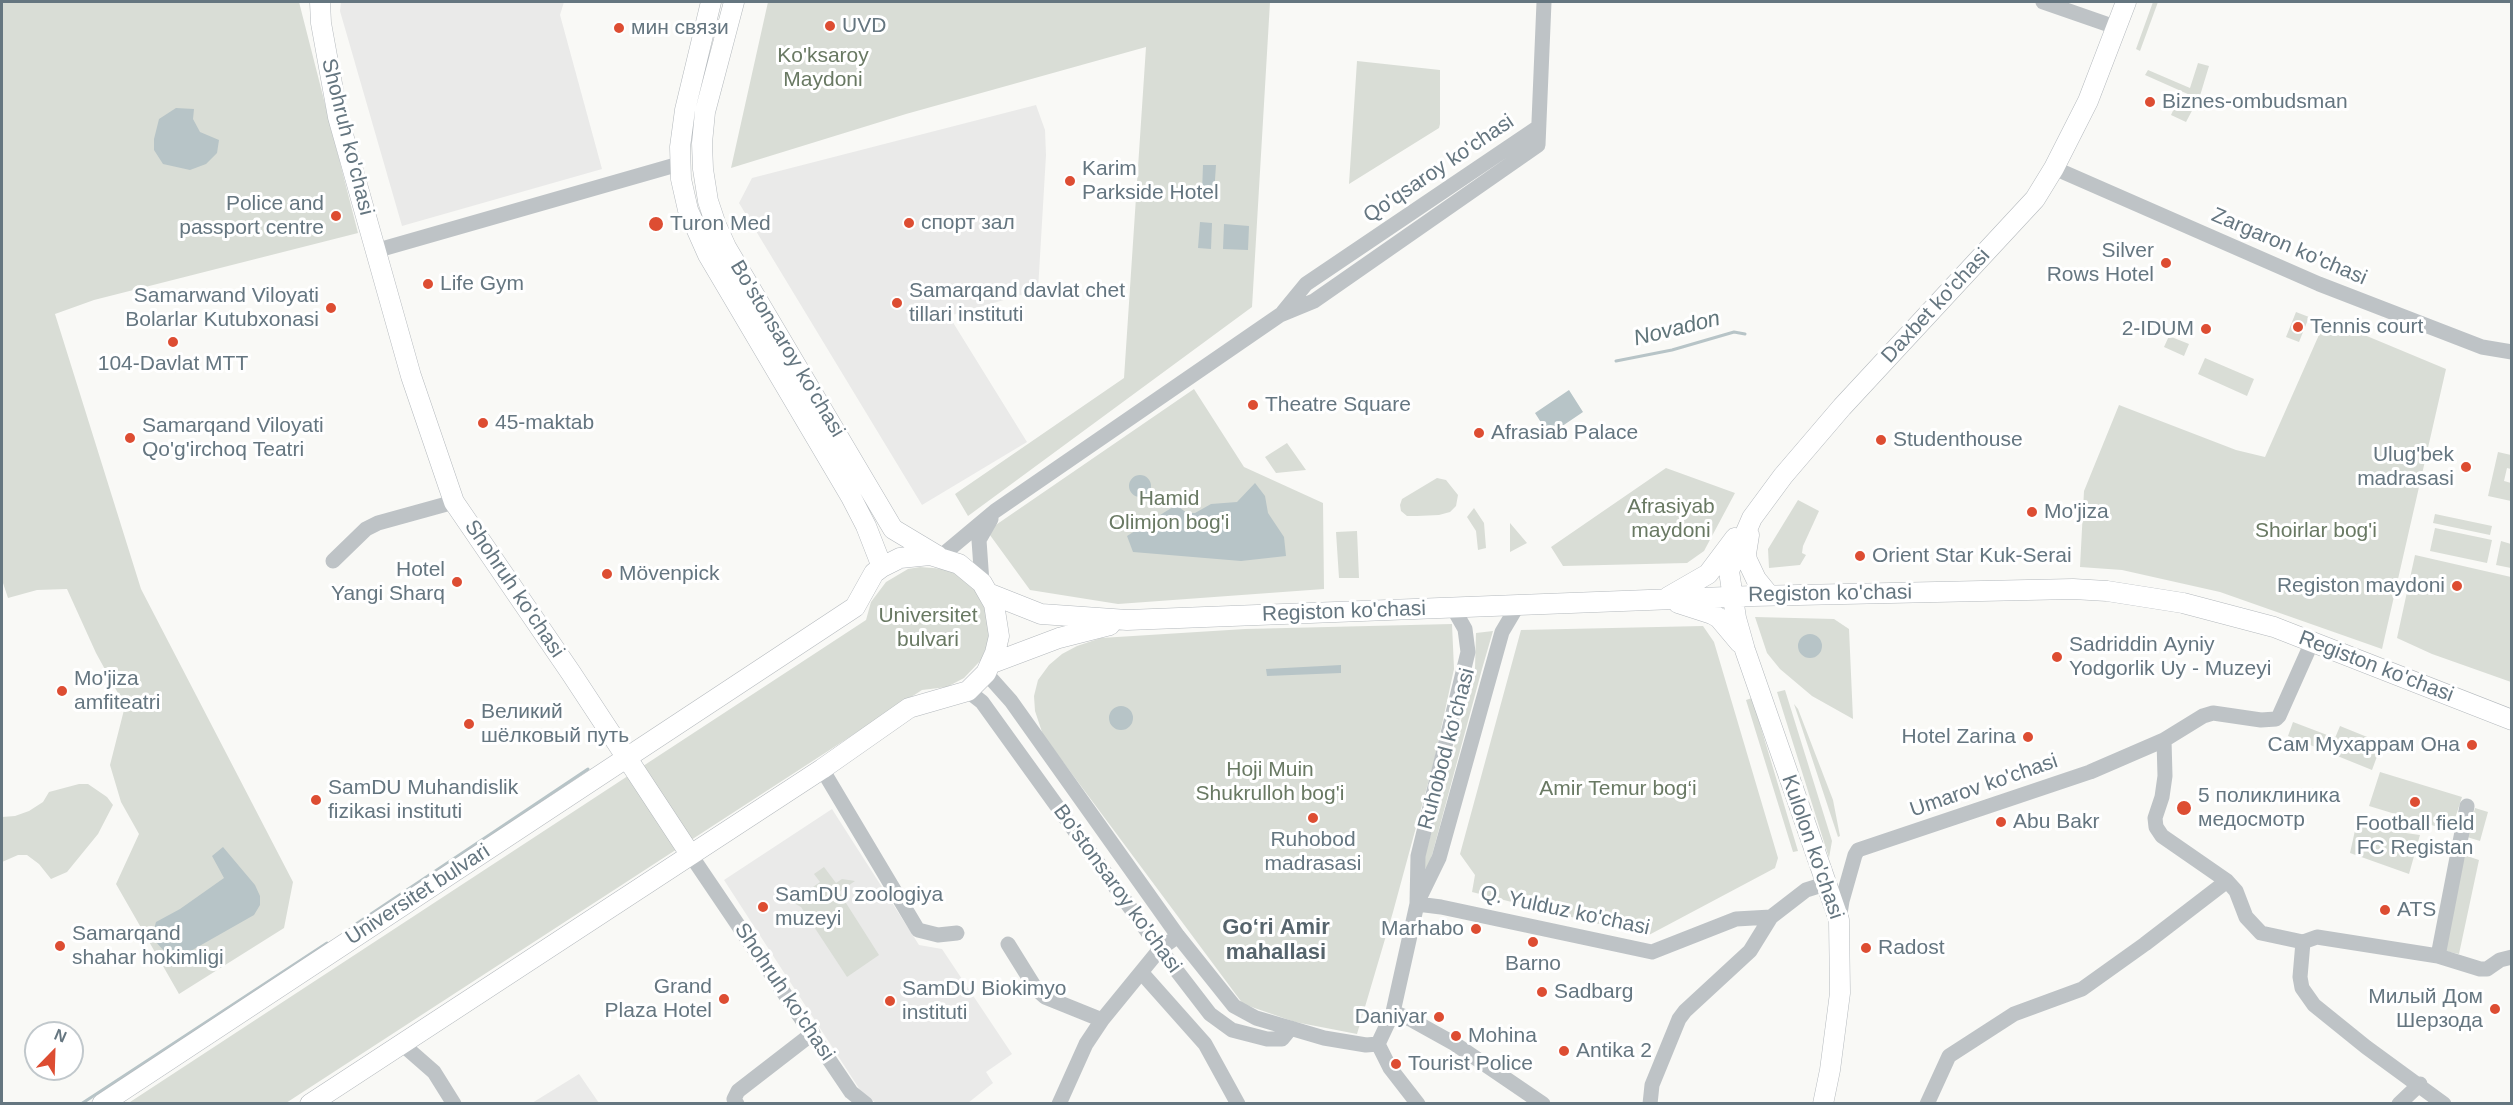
<!DOCTYPE html>
<meta charset="utf-8">
<style>
body{margin:0}
#map{position:relative;width:2513px;height:1105px;overflow:hidden;background:#f9f9f6;font-family:Arial,sans-serif}
canvas{display:block}
.frame{position:absolute;inset:0;border:3px solid #657680;pointer-events:none}
.north{position:absolute;left:24px;top:1021px;width:60px;height:60px;box-sizing:border-box;background:#fff;border:2px solid #c1c8cc;border-radius:50%;rotate:23deg;font-size:16px;font-weight:700;line-height:24px;text-align:center;color:#657680}
.north::after{content:'';display:block;margin:auto;width:21px;height:27px;background:#dd4d32;clip-path:polygon(50% 0,100% 100%,50% 72%,0 100%)}
</style>
<div id="map">
<canvas width="2513" height="1105"></canvas>
<div class="frame"></div>
<div class="north">N</div>
</div>
<script>
const ctx = document.querySelector('canvas').getContext('2d');
ctx.lineJoin = 'round';
function fillPath(path, color) { ctx.fillStyle = color; ctx.fill(path, 'evenodd'); }
const shape = rows => new Path2D(rows.map(r => 'M' + r).join(''));
function trace(path, color, width, dash) { ctx.strokeStyle = color; ctx.lineWidth = width; ctx.lineCap = dash ? 'butt' : 'round'; ctx.setLineDash(dash || []); ctx.stroke(path); }
function write(font, color, halo, rows, align = 'center') {
  ctx.font = font + ' Arial,sans-serif'; ctx.lineWidth = 6; ctx.setLineDash([]); ctx.textBaseline = 'middle'; ctx.strokeStyle = halo; ctx.fillStyle = color; for (const [text, x, y, turn = 0] of rows) {
    ctx.save(); ctx.translate(x, y); ctx.rotate((+turn || 0) * Math.PI / 180); ctx.textAlign = isNaN(turn) ? turn : align; if (halo) ctx.strokeText(text, 0, 0); ctx.fillText(text, 0, 0); ctx.restore();
  }
}
fillPath(shape([
 [341,2,564,2,560,15,602,169,402,226,340,11],
 [1036,105,1045,130,1046,155,1038,290,949,316,1027,442,922,505,739,203,752,178],
 [832,809,919,945,942,949,1012,1054,986,1072,993,1083,968,1103,876,1103,862,1093,724,880],
 [579,1074,599,1103,532,1103]
]), '#eaeae9');
fillPath(shape([
 [2,2,299,2,358,233,94,300,55,314,141,589,293,882,284,928,179,994,116,884,139,834,121,802,110,765,125,706,96,653,67,589,37,590,8,598,2,580],
 [768,2,1270,2,1252,307,968,516,955,494,1124,378,1146,47,906,114,731,168],
 [2153,2,2158,2,2140,51,2136,49],
 [1357,61,1440,70,1440,124,1439,128,1349,184],
 [2198,63,2209,66,2199,99,2145,75,2148,70,2190,88],
 [2179,98,2195,105,2186,122,2171,115],
 [2296,312,2309,317,2299,342,2286,337],
 [2326,319,2446,369,2382,649,2220,592,2122,570,2080,567,2084,491,2119,405,2236,450,2265,457],
 [2169,336,2189,344,2184,356,2164,347],
 [2205,358,2254,379,2247,396,2198,374],
 [1194,389,1244,467,1323,503,1324,589,1118,604,1030,590,987,531],
 [1287,443,1306,470,1276,473,1265,457],
 [2498,452,2511,455,2511,469,2507,468,2504,481,2511,483,2511,501,2488,496],
 [1666,468,1735,493,1704,551,1687,563,1563,566,1551,547],
 [1437,478,1446,480,1458,495,1456,506,1450,512,1439,515,1417,516,1407,516,1401,511,1400,505,1402,499],
 [1798,500,1819,511,1803,546,1802,553,1806,555,1800,565,1769,568,1768,549],
 [1474,508,1484,523,1486,548,1478,550,1476,531,1467,517],
 [2435,514,2492,526,2490,535,2433,523],
 [1510,523,1527,543,1510,552],
 [2435,528,2492,540,2487,563,2430,551],
 [1357,531,1359,578,1339,578,1336,532],
 [2501,541,2511,544,2511,568,2496,565],
 [2415,555,2511,577,2511,682,2432,654,2397,638],
 [920,567,945,569,957,574,972,585,985,606,989,630,988,643,981,660,964,678,947,687,922,690,286,1103,127,1104,866,620,871,602,886,582,908,569],
 [1755,617,1834,619,1849,629,1853,719,1812,696,1780,669,1767,653],
 [1452,624,1454,669,1434,761,1393,912,1357,1034,1295,1022,1243,1004,1043,735,1035,711,1034,696,1038,680,1049,665,1062,654,1077,646,1101,638,1245,629],
 [1703,626,1714,642,1778,858,1775,868,1647,936,1472,892,1475,875,1460,854,1521,630],
 [1493,631,1482,669,1428,870,1422,867,1475,668,1476,633],
 [1785,690,1832,841,1829,858,1777,692],
 [1752,698,1798,851,1793,852,1746,700],
 [1794,704,1798,709,1833,800,1840,836,1838,837],
 [2293,722,2335,738,2340,726,2382,743,2372,770,2288,736],
 [2380,772,2462,797,2451,831,2369,806],
 [79,784,88,784,107,797,113,805,98,834,67,872,51,879,39,864,27,855,18,855,2,862,2,817,15,816,29,811,43,802,49,792],
 [2475,808,2488,812,2480,841,2467,837],
 [2356,826,2420,835,2409,874,2350,853],
 [2464,855,2479,860,2459,954,2445,951],
 [824,867,836,883,842,879,855,881,839,892,879,955,847,977,801,907,792,902,820,882,814,874]
]), '#d9ddd6');
fillPath(shape([
 [176,108,194,109,193,119,200,132,219,140,217,153,206,164,190,170,163,164,154,150,154,139,159,119],
 [1203,165,1216,165,1214,194,1202,193],
 [1200,222,1212,223,1211,249,1198,248],
 [1224,224,1249,226,1248,250,1223,249],
 [1569,390,1583,412,1549,435,1535,413],
 '1129 486a11 11 0 1 1 22 0a11 11 0 1 1-22 0Z',
 [1255,483,1265,496,1268,513,1284,537,1286,556,1241,561,1133,552,1127,536,1176,505,1187,513,1195,513,1211,504,1237,502],
 '1798 646a12 12 0 1 1 24 0a12 12 0 1 1-24 0Z',
 [1341,665,1341,673,1267,676,1266,669],
 '1109 718a12 12 0 1 1 24 0a12 12 0 1 1-24 0Z',
 [223,847,255,885,260,896,260,905,254,915,173,961,156,942,153,933,156,922,180,909,224,878,212,856]
]), '#b7c4c7');
trace(shape([
 [1616,361,1672,350,1734,332,1745,334],
 [356,924,588,769],
 [81,1104,327,943]
]), '#b7c4c7', 3);
const major = shape([
 [320,2,321,23,338,117,411,376,454,502,571,673,690,854],
 [711,2,685,110,680,147,681,179,688,210,708,255,851,497,866,526,882,567],
 [734,2,705,112,702,143,703,169,708,201,716,225,726,247,893,529,938,556],
 [1749,535,1746,554,1747,560,1756,579,1769,595],
 [988,593,1041,614,1127,620,1753,596,2073,589,2107,591,2183,603,2274,627,2512,720],
 [1668,597,1708,574,1735,538],
 [1678,603,1712,614,1719,618,1740,643],
 [990,664,1059,638,1110,625],
 [102,1104,855,607,874,573,882,567,900,558,930,555,959,564,982,583,994,604,999,636,995,653,986,673,968,691,909,708,822,769,310,1104],
 [1823,1104,1830,1070,1840,993,1839,920,1745,650,1736,618,1729,571,1752,518,1783,476,1842,407,2035,199,2054,168,2088,101,2126,2]
]);
trace(major, '#b4b9bd', 21);
trace(shape([
 [2043,2,2118,28],
 [2054,168,2319,284,2482,347,2512,352],
 [375,251,679,164],
 [1283,312,1306,284,1537,128],
 [940,557,995,511,1280,315,1314,301,1538,145,1544,2],
 [333,561,366,529,378,523,454,502],
 [982,583,979,540,991,519],
 [986,673,1011,701,1178,936,1234,1006,1256,1018,1324,1038,1366,1045,1378,1044],
 [968,691,982,702,1160,949,1210,1014,1232,1030,1267,1039,1282,1039,1291,1028],
 [2164,740,2165,776,2162,797,2155,818,2156,827,2162,836,2227,881,2236,891,2246,917,2261,933,2303,942,2317,937,2438,956,2480,969,2487,969,2500,960,2512,957],
 [822,769,918,930,938,935,957,933],
 [690,854,851,1092,866,1104],
 [1419,899,1439,858,1502,632,1518,605],
 [1417,904,1441,907,1652,952,1736,919,1771,917],
 [1839,920,1842,901,1855,855,1858,850,2090,772,2164,740,2203,716,2213,713,2261,720,2276,719,2279,716,2312,642],
 [2303,942,2300,977,2302,988,2314,1005,2366,1047,2444,1104],
 [1008,944,1036,989,1045,997,1102,1020],
 [2438,956,2467,806],
 [1141,972,1205,1044,1238,1104],
 [1393,1012,1410,1019,1455,1044,1543,1104],
 [402,1044,434,1072,454,1104],
 [1378,1044,1393,1012,1417,904,1418,856,1468,652,1465,629,1453,608],
 [1378,1044,1390,1068,1418,1104],
 [737,1104,734,1099,738,1091,813,1033],
 [1059,1104,1086,1044,1102,1020,1160,949,1178,936],
 [1650,1104,1652,1085,1679,1019,1685,1011,1750,951,1771,917,1806,890,1825,884],
 [1927,1104,1949,1056,2014,1014,2082,989,2145,944,2227,881],
 [2399,1104,2420,1084]
]), '#bec3c6', 15);
trace(major, '#fff', 20);
for (const [x, y, r, color] of [
 [830,26,6,"#dd4d32"],
 [619,28,6,"#dd4d32"],
 [2150,102,6,"#dd4d32"],
 [1070,181,6,"#dd4d32"],
 [336,216,6,"#dd4d32"],
 [909,223,6,"#dd4d32"],
 [656,224,8,"#dd4d32"],
 [2166,263,6,"#dd4d32"],
 [428,284,6,"#dd4d32"],
 [897,303,6,"#dd4d32"],
 [331,308,6,"#dd4d32"],
 [2298,327,6,"#dd4d32"],
 [2206,329,6,"#dd4d32"],
 [173,342,6,"#dd4d32"],
 [1253,405,6,"#dd4d32"],
 [483,423,6,"#dd4d32"],
 [1479,433,6,"#dd4d32"],
 [130,438,6,"#dd4d32"],
 [1881,440,6,"#dd4d32"],
 [2466,467,6,"#dd4d32"],
 [2032,512,6,"#dd4d32"],
 [1860,556,6,"#dd4d32"],
 [607,574,6,"#dd4d32"],
 [457,582,6,"#dd4d32"],
 [2457,586,6,"#dd4d32"],
 [2057,657,6,"#dd4d32"],
 [62,691,6,"#dd4d32"],
 [469,724,6,"#dd4d32"],
 [2028,737,6,"#dd4d32"],
 [2472,745,6,"#dd4d32"],
 [316,800,6,"#dd4d32"],
 [2415,802,6,"#dd4d32"],
 [2184,808,8,"#dd4d32"],
 [1313,818,6,"#dd4d32"],
 [2001,822,6,"#dd4d32"],
 [763,907,6,"#dd4d32"],
 [2385,910,6,"#dd4d32"],
 [1476,929,6,"#dd4d32"],
 [1533,942,6,"#dd4d32"],
 [60,946,6,"#dd4d32"],
 [1866,948,6,"#dd4d32"],
 [1542,992,6,"#dd4d32"],
 [724,999,6,"#dd4d32"],
 [890,1001,6,"#dd4d32"],
 [2495,1009,6,"#dd4d32"],
 [1439,1017,6,"#dd4d32"],
 [1456,1036,6,"#dd4d32"],
 [1564,1051,6,"#dd4d32"],
 [1396,1064,6,"#dd4d32"]
]) { const dot = new Path2D(); dot.arc(x, y, r, 0, 2 * Math.PI); ctx.fillStyle = color; ctx.fill(dot); trace(dot, '#fff', 2); }
write('21px', '#657680', '#fff', [
 ["UVD",842,26],
 ["мин связи",631,28],
 ["Biznes-ombudsman",2162,102],
 ["Karim",1082,169],
 ["Parkside Hotel",1082,193],
 ["Police and",324,204,"right"],
 ["passport centre",324,228,"right"],
 ["спорт зал",921,223],
 ["Turon Med",670,224],
 ["Silver",2154,251,"right"],
 ["Rows Hotel",2154,275,"right"],
 ["Life Gym",440,284],
 ["Samarqand davlat chet",909,291],
 ["tillari instituti",909,315],
 ["Samarwand Viloyati",319,296,"right"],
 ["Bolarlar Kutubxonasi",319,320,"right"],
 ["Tennis court",2310,327],
 ["2-IDUM",2194,329,"right"],
 ["104-Davlat MTT",173,364,"center"],
 ["Theatre Square",1265,405],
 ["45-maktab",495,423],
 ["Samarqand Viloyati",142,426],
 ["Qo'g'irchoq Teatri",142,450],
 ["Afrasiab Palace",1491,433],
 ["Studenthouse",1893,440],
 ["Ulug'bek",2454,455,"right"],
 ["mаdrаsasi",2454,479,"right"],
 ["Mo'jiza",2044,512],
 ["Orient Star Kuk-Serai",1872,556],
 ["Hotel",445,570,"right"],
 ["Yangi Sharq",445,594,"right"],
 ["Mövenpick",619,574],
 ["Registon maydoni",2445,586,"right"],
 ["Sadriddin Ayniy",2069,645],
 ["Yodgorlik Uy - Muzeyi",2069,669],
 ["Mo'jiza",74,679],
 ["amfiteatri",74,703],
 ["Великий",481,712],
 ["шёлковый путь",481,736],
 ["Hotel Zarina",2016,737,"right"],
 ["Сам Мухаррам Она",2460,745,"right"],
 ["SamDU Muhandislik",328,788],
 ["fizikasi instituti",328,812],
 ["5 поликлиника",2198,796],
 ["медосмотр",2198,820],
 ["Abu Bakr",2013,822],
 ["Football field",2415,824,"center"],
 ["FC Registan",2415,848,"center"],
 ["Ruhobod",1313,840,"center"],
 ["madrasasi",1313,864,"center"],
 ["SamDU zoologiya",775,895],
 ["muzeyi",775,919],
 ["ATS",2397,910],
 ["Marhabo",1464,929,"right"],
 ["Samarqand",72,934],
 ["shahar hokimligi",72,958],
 ["Radost",1878,948],
 ["Barno",1533,964,"center"],
 ["Grand",712,987,"right"],
 ["Plaza Hotel",712,1011,"right"],
 ["SamDU Biokimyo",902,989],
 ["instituti",902,1013],
 ["Sadbarg",1554,992],
 ["Милый Дом",2483,997,"right"],
 ["Шерзода",2483,1021,"right"],
 ["Daniyar",1427,1017,"right"],
 ["Mohina",1468,1036],
 ["Antika 2",1576,1051],
 ["Tourist Police",1408,1064]
], 'left');
write('21px', '#697963', '#fff', [
 ["Ko'ksaroy",823,56],
 ["Maydoni",823,80],
 ["Hamid",1169,499],
 ["Olimjon bog'i",1169,523],
 ["Afrasiyab",1671,507],
 ["maydoni",1671,531],
 ["Shoirlar bog'i",2316,531],
 ["Universitet",928,616],
 ["bulvari",928,640],
 ["Hoji Muin",1270,770],
 ["Shukrulloh bog'i",1270,794],
 ["Amir Temur bog‘i",1618,789]
]);
write('21px', '#657680', '#fff', [
 ["Shohruh ko'chasi",347,137,76],
 ["Qo'qsaroy ko'chasi",1439,169,-34],
 ["Zargaron ko'chasi",2289,247,23],
 ["Daxbet ko'chasi",1936,306,-47],
 ["Bo'stonsaroy ko'chasi",787,349,59],
 ["Shohruh ko'chasi",514,589,56],
 ["Registon ko'chasi",1830,594,-1],
 ["Registon ko'chasi",1344,612,-2],
 ["Registon ko'chasi",2376,667,21],
 ["Ruhobod ko'chasi",1447,749,-75],
 ["Umarov ko'chasi",1984,786,-19],
 ["Kulolon ko'chasi",1812,847,71],
 ["Bo'stonsaroy ko'chasi",1117,889,54],
 ["Universitet bulvari",418,895,-33],
 ["Q. Yulduz ko'chasi",1565,911,12],
 ["Shohruh ko'chasi",784,992,56]
]);
write('italic 22px', '#60757a', '#fff', [
 ["Novadon",1677,329,-14]
]);
write('bold 22px', '#56646c', '#fff', [
 ["Go‘ri Amir",1276,928],
 ["mahallasi",1276,953]
]);
</script>
